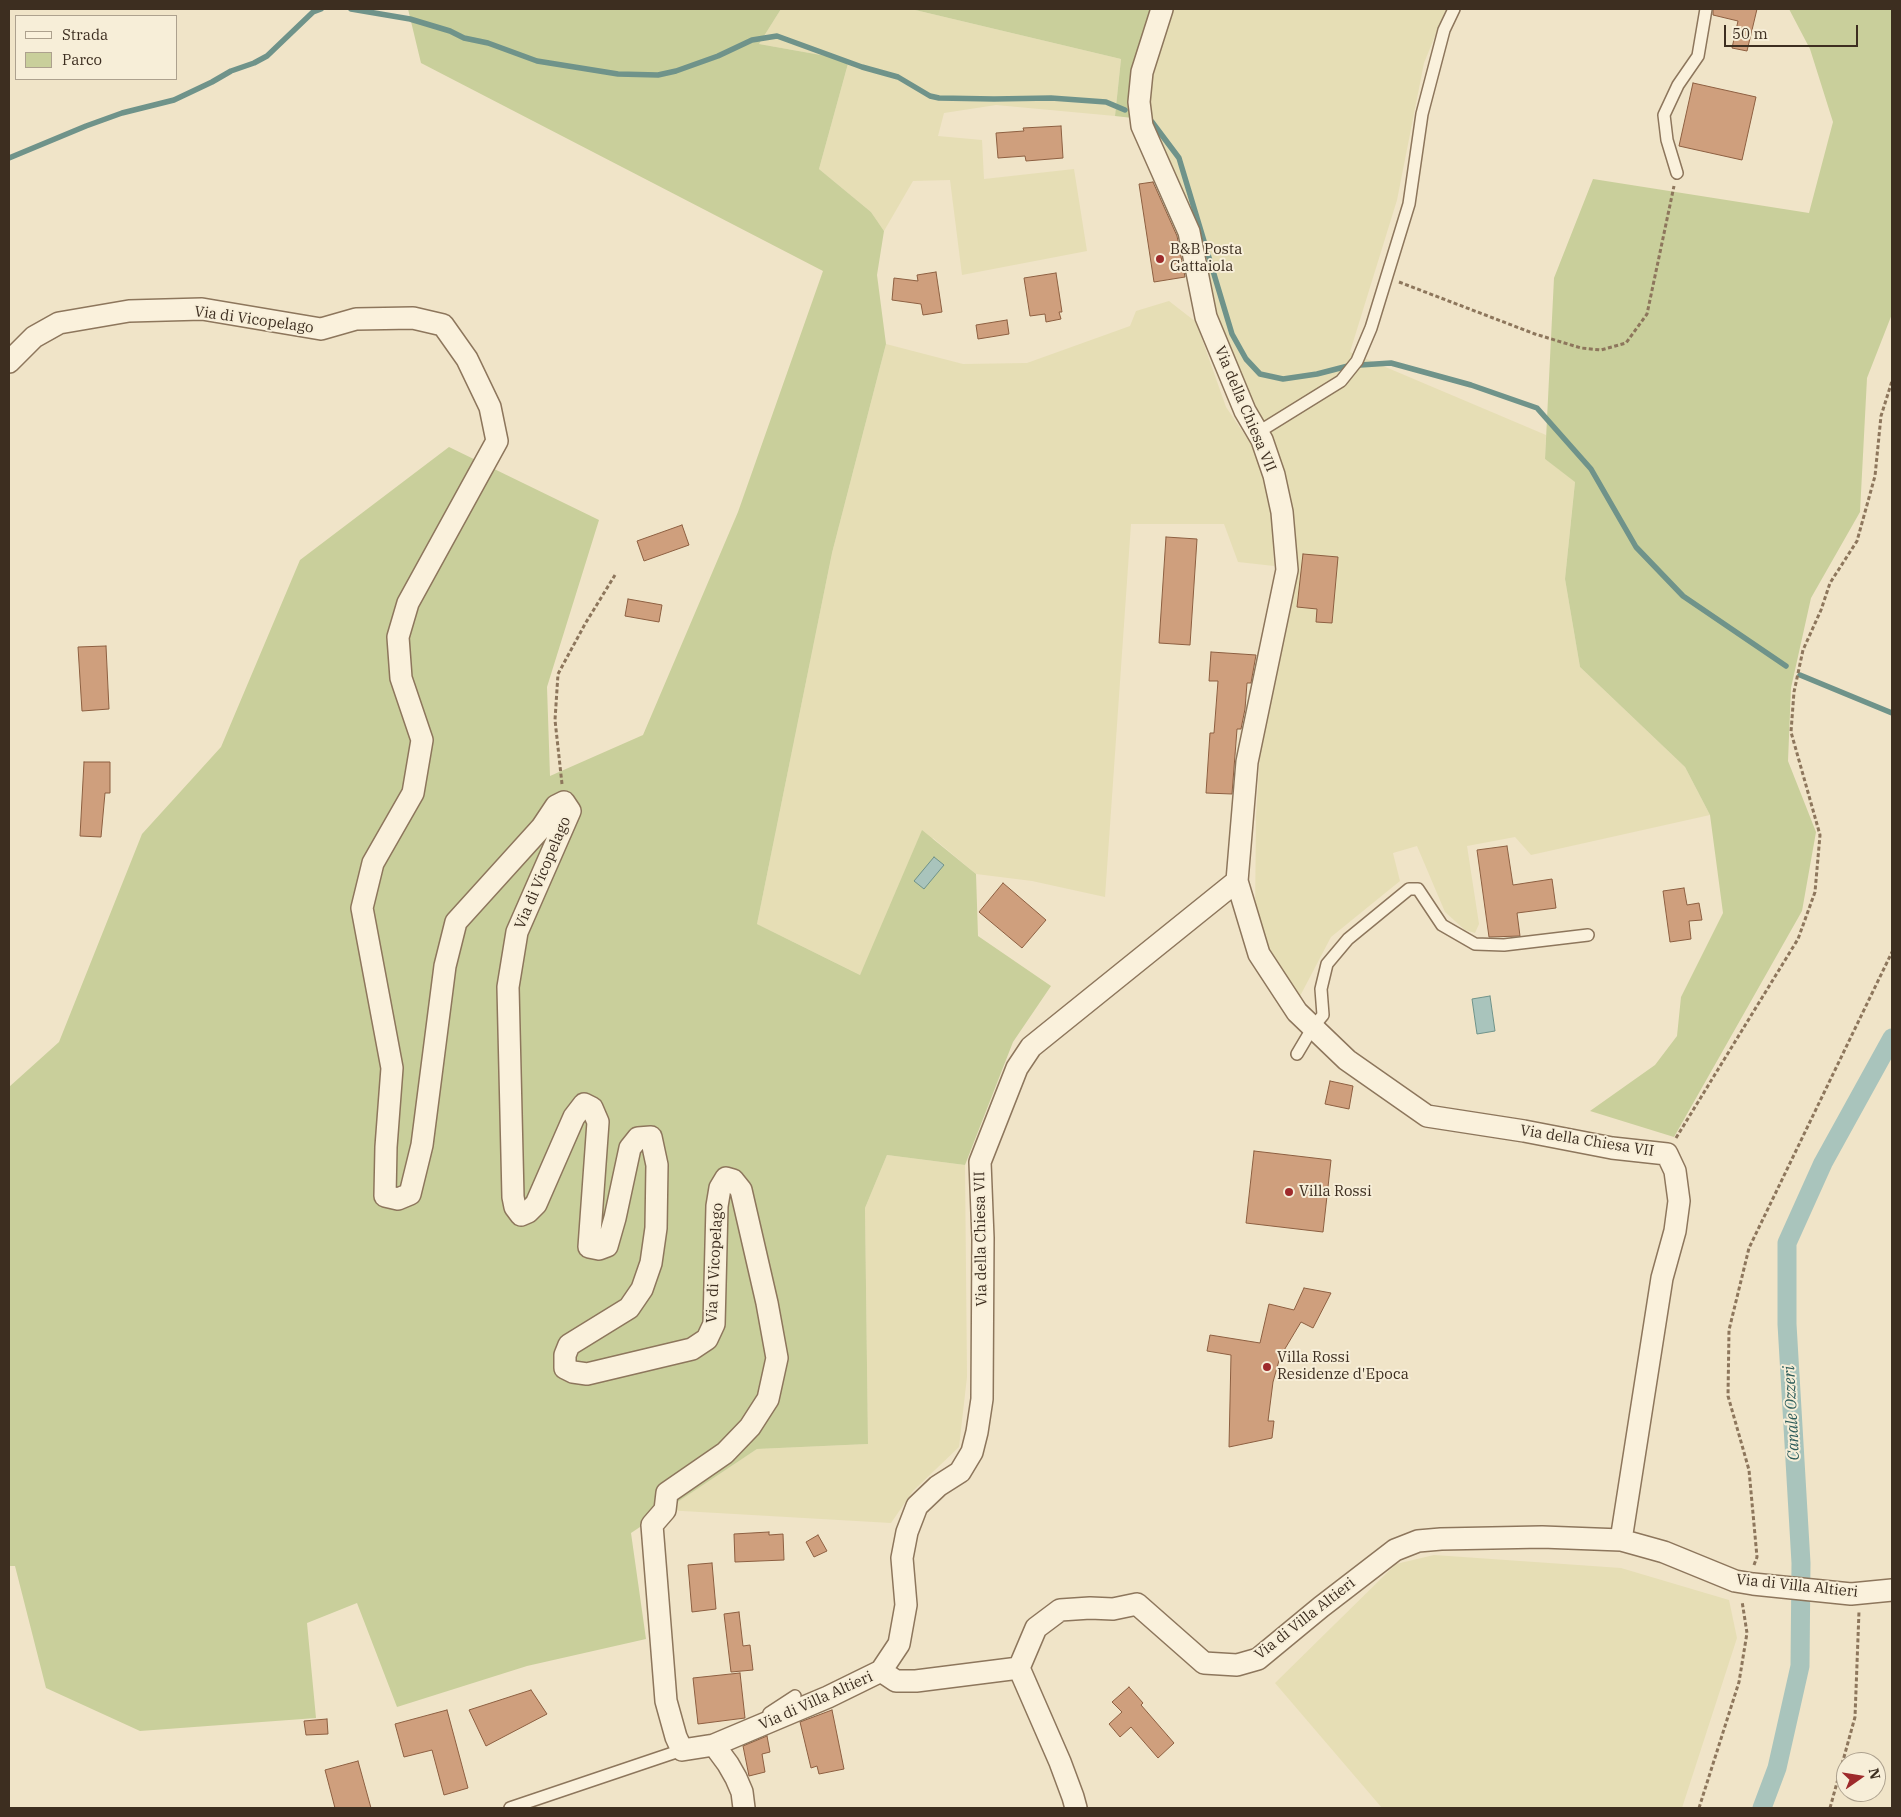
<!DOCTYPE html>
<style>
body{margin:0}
#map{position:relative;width:1901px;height:1817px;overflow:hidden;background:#f0e4c8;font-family:"IBM Plex Serif",serif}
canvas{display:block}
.frame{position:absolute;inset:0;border:10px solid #3d2e20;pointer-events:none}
.legend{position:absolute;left:15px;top:15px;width:162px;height:65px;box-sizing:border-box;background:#f7eed8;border:1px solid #ada18e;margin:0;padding:6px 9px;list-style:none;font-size:15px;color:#3d2e20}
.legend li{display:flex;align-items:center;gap:10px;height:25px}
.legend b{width:25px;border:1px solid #ada18e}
.north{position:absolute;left:1836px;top:1752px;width:50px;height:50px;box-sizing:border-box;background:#f7eed8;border:1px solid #ada18e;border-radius:50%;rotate:77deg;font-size:14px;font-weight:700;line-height:20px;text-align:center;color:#3d2e20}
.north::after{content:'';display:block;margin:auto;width:18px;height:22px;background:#9e2a2b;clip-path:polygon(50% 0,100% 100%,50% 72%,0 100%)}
.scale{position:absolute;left:1724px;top:25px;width:134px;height:22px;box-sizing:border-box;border:2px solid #3d2e20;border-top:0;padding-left:6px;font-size:15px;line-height:18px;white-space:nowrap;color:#3d2e20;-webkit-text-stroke:4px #f7eed8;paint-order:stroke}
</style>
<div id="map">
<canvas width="1901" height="1817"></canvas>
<div class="frame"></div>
<ul class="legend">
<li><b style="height:6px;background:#faf1dc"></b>Strada</li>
<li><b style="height:14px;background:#c9cf9b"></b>Parco</li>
</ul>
<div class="north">N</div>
<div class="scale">50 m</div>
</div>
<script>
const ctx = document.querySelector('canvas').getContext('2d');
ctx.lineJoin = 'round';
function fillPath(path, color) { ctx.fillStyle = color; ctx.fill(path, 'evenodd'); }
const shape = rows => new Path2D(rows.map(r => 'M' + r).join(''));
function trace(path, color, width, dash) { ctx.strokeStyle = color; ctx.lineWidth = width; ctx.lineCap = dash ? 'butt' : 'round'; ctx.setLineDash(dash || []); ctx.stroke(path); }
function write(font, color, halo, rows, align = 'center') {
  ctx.font = font + ' "IBM Plex Serif",serif'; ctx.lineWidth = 4; ctx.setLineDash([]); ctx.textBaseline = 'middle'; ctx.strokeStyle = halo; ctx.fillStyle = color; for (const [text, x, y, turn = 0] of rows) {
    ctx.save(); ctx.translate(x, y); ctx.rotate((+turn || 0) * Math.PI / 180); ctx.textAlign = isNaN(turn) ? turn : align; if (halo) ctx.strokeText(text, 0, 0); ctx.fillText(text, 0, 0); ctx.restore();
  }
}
fillPath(shape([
 [781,9,911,9,1121,59,1115,116,996,105,944,113,938,136,982,140,984,179,1074,169,1087,251,962,275,950,180,913,181,884,231,871,212,819,169,849,60,759,44],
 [1171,9,1446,9,1424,63,1397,200,1350,352,1546,435,1545,459,1575,481,1565,579,1580,667,1685,767,1710,815,1531,855,1515,837,1467,846,1479,924,1475,933,1465,930,1445,912,1417,846,1393,853,1400,881,1331,937,1299,998,1295,1001,1255,919,1256,816,1262,723,1293,552,1289,489,1271,446,1213,321,1150,120,1148,81],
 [1169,301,1196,322,1226,407,1253,447,1271,502,1274,566,1238,562,1224,524,1131,524,1105,897,1032,881,976,874,933,838,860,975,757,924,832,553,886,344,963,364,1027,363,1130,326,1136,311],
 [887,1155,965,1165,967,1377,959,1447,913,1491,891,1523,665,1510,757,1449,868,1444,865,1208],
 [1434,1555,1621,1568,1729,1600,1737,1638,1682,1808,1382,1808,1275,1683,1396,1564]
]), '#e6deb5');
fillPath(shape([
 [408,9,781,9,759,44,849,60,819,169,871,212,884,231,877,275,886,344,832,553,757,924,860,975,922,830,976,874,978,936,1051,986,1013,1042,965,1165,887,1155,865,1208,868,1444,757,1449,631,1533,646,1639,527,1666,397,1707,357,1603,307,1623,316,1718,140,1731,46,1688,15,1566,9,1566,9,1087,59,1042,142,834,221,747,300,560,449,447,599,520,547,687,550,776,643,735,738,512,823,271,421,63],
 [911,9,1171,9,1148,81,1150,120,1115,116,1121,59],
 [1789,9,1892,9,1892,314,1867,378,1860,512,1811,598,1791,688,1788,761,1816,832,1802,911,1674,1137,1590,1111,1655,1065,1677,1036,1681,997,1723,913,1710,815,1685,767,1580,667,1565,579,1575,482,1545,459,1554,278,1593,179,1809,213,1833,122,1810,49]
]), '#c9cf9b');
const water = shape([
 [934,857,944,865,924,889,914,881,934,857],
 [1490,996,1495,1031,1477,1034,1472,999,1490,996]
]);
fillPath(water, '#a9c4bc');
trace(water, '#6f938a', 1);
trace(shape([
 [351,9,410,19,450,31,464,38,488,43,537,61,618,74,658,75,676,71,718,56,752,40,777,36,862,67,898,77,930,96,939,98,994,99,1051,98,1106,102,1125,110],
 [1152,122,1179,158,1232,334,1246,359,1260,374,1283,379,1317,374,1348,366],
 [9,158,86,126,122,113,174,100,212,82,231,71,254,63,267,56,313,12,321,9],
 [1360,365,1391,363,1471,385,1537,408,1591,469,1636,547,1683,596,1786,666],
 [1800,675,1892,713]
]), '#6f938a', 5.5);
trace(shape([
 [1762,1808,1777,1768,1800,1666,1801,1563,1787,1324,1787,1243,1823,1163,1892,1038]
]), '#a9c4bc', 19);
const building = shape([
 [1713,9,1757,9,1747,51,1732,48,1738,21,1713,15,1713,9],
 [1693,83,1756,97,1742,160,1679,146,1693,83],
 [1061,126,1063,158,1026,161,1025,156,998,158,996,133,1024,131,1023,128,1061,126],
 [1153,182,1177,236,1185,277,1154,282,1139,184,1153,182],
 [936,272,942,312,923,315,921,304,892,300,894,278,918,281,917,275,936,272],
 [1056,273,1062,312,1059,312,1061,319,1046,322,1045,314,1030,316,1024,278,1056,273],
 [1007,320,1009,334,978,339,976,325,1007,320],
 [682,525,689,545,644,561,637,541,682,525],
 [1166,537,1197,539,1190,645,1159,643,1166,537],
 [1303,554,1338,557,1332,623,1316,622,1317,609,1297,607,1303,554],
 [628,599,662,605,659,622,625,616,628,599],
 [106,646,109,709,82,711,78,647,106,646],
 [1211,652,1256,655,1251,683,1247,683,1245,709,1241,729,1237,729,1232,794,1206,793,1210,733,1214,733,1218,681,1209,681,1211,652],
 [84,762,110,762,110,793,105,793,101,837,80,836,84,762],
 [1507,846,1513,885,1552,879,1556,908,1517,913,1520,936,1489,937,1477,850,1507,846],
 [1003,883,1046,920,1022,948,979,912,1003,883],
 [1684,888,1687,905,1699,903,1702,920,1689,921,1691,939,1670,942,1663,891,1684,888],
 [1330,1081,1353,1086,1349,1109,1325,1104,1330,1081],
 [1254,1151,1331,1160,1323,1232,1246,1223,1254,1151],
 [1304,1288,1331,1293,1313,1328,1301,1322,1280,1357,1273,1382,1268,1421,1274,1421,1272,1438,1229,1447,1231,1355,1207,1351,1210,1335,1260,1343,1269,1304,1294,1310,1304,1288],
 [769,1532,769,1535,783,1534,784,1560,735,1562,734,1534,769,1532],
 [818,1535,827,1551,814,1557,806,1542,818,1535],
 [712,1563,716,1609,692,1612,688,1565,712,1563],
 [739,1612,743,1646,750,1645,753,1670,731,1672,724,1614,739,1612],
 [740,1673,745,1718,698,1724,693,1678,740,1673],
 [1129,1687,1143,1703,1141,1705,1174,1743,1158,1758,1131,1727,1120,1737,1109,1724,1122,1712,1112,1702,1129,1687],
 [531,1690,547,1714,486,1746,469,1710,531,1690],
 [447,1710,468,1788,444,1795,432,1750,404,1757,395,1724,447,1710],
 [832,1710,844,1769,819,1774,817,1766,811,1768,800,1722,832,1710],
 [327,1719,328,1734,306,1735,304,1721,327,1719],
 [767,1736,770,1752,762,1754,765,1772,749,1776,743,1746,767,1736],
 [358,1761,371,1808,335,1808,325,1770,358,1761]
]);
fillPath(building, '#cf9f7d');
trace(building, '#8d5f41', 1);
const lane = shape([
 [1677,173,1667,140,1664,115,1678,85,1698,56,1706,9],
 [1257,433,1341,381,1357,361,1371,328,1409,204,1422,114,1444,30,1454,9],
 [1297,1054,1313,1027,1323,1015,1321,989,1327,964,1348,939,1409,889,1418,889,1442,925,1475,944,1504,945,1588,935],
 [769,1713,795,1696],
 [510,1808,682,1750]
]);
const street = shape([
 [1162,9,1142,72,1139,102,1142,126,1189,232,1206,317,1245,411,1262,440,1274,475,1282,512,1287,570,1247,762,1237,881,1259,954,1297,1012,1347,1060,1427,1116,1524,1131,1612,1148,1667,1154,1675,1171,1679,1201,1675,1231,1662,1278,1621,1540],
 [9,362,34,337,59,323,129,311,202,309,321,329,356,319,413,318,443,325,467,359,490,407,497,441,408,603,398,637,401,678,422,740,413,793,373,863,362,908,392,1068,386,1147,385,1196,398,1199,410,1194,422,1145,445,966,456,922,542,827,556,806,564,802,570,811,517,932,508,987,513,1197,515,1207,521,1215,528,1212,536,1204,574,1117,584,1104,592,1108,598,1122,589,1247,599,1249,607,1246,615,1218,630,1148,638,1138,651,1137,657,1165,656,1228,651,1263,642,1289,629,1308,569,1345,565,1355,565,1368,573,1372,587,1374,692,1349,707,1339,714,1324,717,1206,720,1188,726,1178,733,1180,741,1190,767,1303,777,1358,768,1399,750,1427,725,1453,667,1493,665,1510,652,1525,666,1701,676,1737,682,1750,714,1745,828,1697,881,1671,896,1681,916,1681,1019,1668,1036,1628,1060,1610,1090,1608,1113,1609,1137,1604,1204,1663,1237,1665,1258,1659,1321,1607,1395,1550,1418,1541,1441,1539,1542,1537,1621,1540,1664,1552,1735,1581,1753,1584,1851,1594,1892,1590],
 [1019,1668,1060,1762,1073,1797,1076,1808],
 [881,1671,899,1644,906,1605,902,1558,907,1532,917,1506,938,1486,960,1472,972,1452,977,1432,982,1399,983,1238,980,1162,1017,1068,1031,1047,1237,881],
 [714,1745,728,1764,736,1778,742,1792,744,1808]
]);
trace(lane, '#8d765c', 14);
trace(street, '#8d765c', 24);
trace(shape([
 [1399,282,1535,334,1581,348,1601,350,1626,343,1647,314,1674,186],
 [562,784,555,720,558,674,585,624,615,575],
 [1676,1138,1798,939,1815,892,1820,835,1791,732,1794,692,1803,650,1821,610,1830,583,1857,541,1875,476,1881,416,1892,381],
 [1754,1565,1757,1557,1749,1470,1728,1396,1729,1330,1749,1248,1892,952],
 [1699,1808,1739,1682,1747,1633,1742,1601],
 [1830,1808,1855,1717,1859,1611]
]), '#8d765c', 3, [4, 2.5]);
trace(lane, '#faf1dc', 11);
trace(street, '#faf1dc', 21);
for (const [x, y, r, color] of [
 [1160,259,5,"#9e2a2b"],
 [1289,1192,5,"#9e2a2b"],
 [1267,1367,5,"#9e2a2b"]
]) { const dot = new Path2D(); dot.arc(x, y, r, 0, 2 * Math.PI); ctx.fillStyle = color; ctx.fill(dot); trace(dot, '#f7eed8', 2); }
write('15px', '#3d2e20', '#f7eed8', [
 ["B&B Posta",1170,250],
 ["Gattaiola",1170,267],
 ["Villa Rossi",1299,1192],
 ["Villa Rossi",1277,1358],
 ["Residenze d'Epoca",1277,1375]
], 'left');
write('15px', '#3d2e20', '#f7eed8', [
 ["Via di Vicopelago",254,320,8],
 ["Via della Chiesa VII",1245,409,67],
 ["Via di Vicopelago",543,873,-67],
 ["Via della Chiesa VII",1587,1141,9],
 ["Via della Chiesa VII",981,1239,-91],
 ["Via di Vicopelago",715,1263,-87],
 ["Via di Villa Altieri",1797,1586,6],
 ["Via di Villa Altieri",1305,1619,-38],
 ["Via di Villa Altieri",816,1701,-24]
]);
write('italic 16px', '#2f5d5a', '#f7eed8', [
 ["Canale Ozzeri",1792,1413,-93]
]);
</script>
